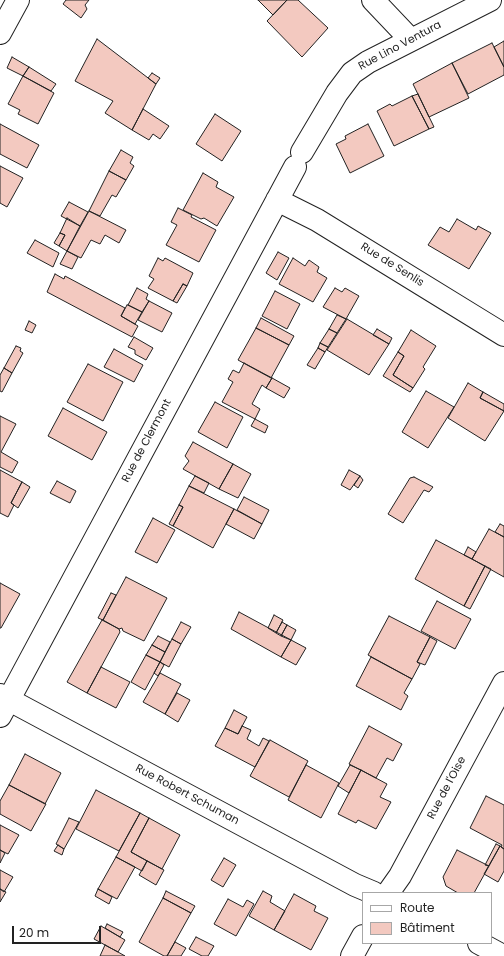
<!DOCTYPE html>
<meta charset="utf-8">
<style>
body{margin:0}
#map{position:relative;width:504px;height:956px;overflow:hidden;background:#fff;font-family:Poppins,sans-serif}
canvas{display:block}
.legend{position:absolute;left:362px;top:892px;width:130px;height:52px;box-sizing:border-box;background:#fff;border:1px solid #a7a7a7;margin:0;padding:5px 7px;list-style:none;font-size:12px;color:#222}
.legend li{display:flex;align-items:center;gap:8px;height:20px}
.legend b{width:20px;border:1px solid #a7a7a7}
.scale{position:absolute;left:12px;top:926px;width:89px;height:18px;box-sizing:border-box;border:2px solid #222;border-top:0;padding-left:5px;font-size:12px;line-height:14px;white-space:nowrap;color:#222;-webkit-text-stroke:3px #fff;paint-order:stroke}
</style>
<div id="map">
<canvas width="504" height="956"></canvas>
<ul class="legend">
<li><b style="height:5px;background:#fff"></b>Route</li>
<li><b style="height:11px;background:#f3c9c0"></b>Bâtiment</li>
</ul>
<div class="scale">20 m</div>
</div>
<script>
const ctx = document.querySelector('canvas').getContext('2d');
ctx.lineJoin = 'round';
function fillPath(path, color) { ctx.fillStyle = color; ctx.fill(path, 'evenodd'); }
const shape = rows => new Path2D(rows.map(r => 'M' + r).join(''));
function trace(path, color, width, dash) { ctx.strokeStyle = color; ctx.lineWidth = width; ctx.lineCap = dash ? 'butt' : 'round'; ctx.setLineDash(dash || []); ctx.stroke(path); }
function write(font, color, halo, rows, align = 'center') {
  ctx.font = font + ' Poppins,sans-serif'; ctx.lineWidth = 3; ctx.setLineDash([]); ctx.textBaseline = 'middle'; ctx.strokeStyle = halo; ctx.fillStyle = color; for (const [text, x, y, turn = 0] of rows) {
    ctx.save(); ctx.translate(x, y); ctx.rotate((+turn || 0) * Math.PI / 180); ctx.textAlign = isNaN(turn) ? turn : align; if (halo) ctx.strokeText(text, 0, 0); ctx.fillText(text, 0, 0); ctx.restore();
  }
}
const building = shape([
 [66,0,89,0,85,5,87,9,81,18,63,4,66,0],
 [258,0,287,0,273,15,258,0],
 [287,0,298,0,328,28,302,57,267,21,287,0],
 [97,39,156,84,132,130,105,113,113,101,75,81,97,39],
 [504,41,504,67,494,47,504,41],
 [492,43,504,67,504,75,468,94,452,63,492,43],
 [12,57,29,67,23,76,7,68,12,57],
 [452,63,469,98,429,117,413,84,452,63],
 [29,67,56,84,51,91,23,76,29,67],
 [152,73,160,78,156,84,148,78,152,73],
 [23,76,54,93,38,124,18,114,20,110,8,104,23,76],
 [418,94,434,127,429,129,412,96,418,94],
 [412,96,429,129,394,146,377,111,390,104,392,106,412,96],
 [143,109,169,126,160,139,153,134,149,140,132,130,143,109],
 [215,114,241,131,222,161,196,144,215,114],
 [0,124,39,145,27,168,0,154,0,124],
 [368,124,384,156,350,173,336,144,346,139,345,136,368,124],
 [121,150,133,157,130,163,134,166,126,180,109,171,121,150],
 [0,166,23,178,7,207,0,203,0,166],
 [109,171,126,180,116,197,112,195,100,216,89,211,109,171],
 [203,173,218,182,216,187,234,197,217,226,204,218,201,219,183,210,203,173],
 [69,202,88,212,80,226,61,216,69,202],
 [178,208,192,215,191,217,216,230,199,262,166,245,177,225,171,222,178,208],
 [89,211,126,230,119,243,105,235,100,244,91,240,81,258,67,251,89,211],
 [67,218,80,226,67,251,59,246,65,235,60,233,67,218],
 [457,219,476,230,478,226,491,233,469,269,428,245,440,227,449,232,457,219],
 [60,233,65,235,59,246,54,243,60,233],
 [35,240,59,253,53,267,27,253,35,240],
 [67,251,78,257,72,269,60,264,67,251],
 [278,252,289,258,277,280,266,273,278,252],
 [158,258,163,261,165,258,193,273,187,286,183,284,173,301,148,288,154,279,149,276,158,258],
 [293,258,305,266,309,260,319,267,317,272,327,278,313,302,279,284,293,258],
 [55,274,64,279,65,276,125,308,121,316,138,326,132,337,47,292,55,274],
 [183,284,187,286,177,303,173,301,183,284],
 [137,288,148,294,146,299,149,301,142,312,128,305,137,288],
 [335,288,342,292,345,288,359,296,346,319,323,307,335,288],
 [275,291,300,304,287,329,262,316,275,291],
 [149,301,172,313,162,332,138,320,149,301],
 [127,305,128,305,142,312,135,324,121,316,127,305],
 [337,315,346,319,337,333,329,329,337,315],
 [261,318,294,336,289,345,256,328,261,318],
 [347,319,389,344,369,375,327,350,347,319],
 [29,321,36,325,32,333,25,330,29,321],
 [256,328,289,345,271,378,238,360,256,328],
 [329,329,337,333,328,347,320,343,329,329],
 [377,329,392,338,389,344,373,335,377,329],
 [411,330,436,346,423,367,425,369,413,388,393,375,404,356,398,352,411,330],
 [134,337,153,348,146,360,135,354,135,350,128,347,134,337],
 [320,343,328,347,325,352,318,348,320,343],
 [16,346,21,348,20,351,23,353,12,373,4,368,16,346],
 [318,348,325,352,315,369,307,365,318,348],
 [114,349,143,365,134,382,104,367,114,349],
 [398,352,404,356,393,375,413,388,410,392,383,376,398,352],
 [244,363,272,378,266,388,262,385,252,404,260,409,255,419,222,402,233,382,228,379,233,370,239,373,244,363],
 [88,364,123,382,103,421,67,402,88,364],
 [4,368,12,373,2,392,0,391,0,375,4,368],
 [272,378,290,388,284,398,266,388,272,378],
 [468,383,483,392,480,398,504,411,485,441,448,418,468,383],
 [426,391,454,407,428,448,402,432,426,391],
 [483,392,504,404,504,411,480,398,483,392],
 [215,402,243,417,227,448,198,432,215,402],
 [63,408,107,432,92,460,48,436,63,408],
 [0,416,16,424,1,452,18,462,12,473,0,467,0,416],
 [255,419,268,426,265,433,251,426,255,419],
 [193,442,233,464,219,489,183,469,189,461,185,456,193,442],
 [233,464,251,474,238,498,219,489,233,464],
 [0,470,22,482,11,503,14,505,8,517,0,513,0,470],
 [349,470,360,476,350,490,341,485,349,470],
 [195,476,209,483,204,493,189,486,195,476],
 [360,476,363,480,358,488,354,485,360,476],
 [414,477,433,487,429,492,424,490,403,523,388,514,410,478,414,477],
 [57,481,76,491,70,503,50,493,57,481],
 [22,482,30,487,18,508,11,503,22,482],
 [189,486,234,509,213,548,173,526,183,507,179,505,189,486],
 [244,497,269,510,262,524,237,510,244,497],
 [179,505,183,507,173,526,169,524,179,505],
 [234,509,262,524,254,539,226,524,234,509],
 [153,518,175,530,157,563,135,552,153,518],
 [500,524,504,526,504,537,495,532,500,524],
 [489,529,504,537,504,577,472,559,489,529],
 [436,540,485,566,464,606,415,579,436,540],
 [468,547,476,552,472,559,464,555,468,547],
 [485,566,491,569,470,609,464,606,485,566],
 [126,577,167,598,144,641,123,631,122,628,119,629,103,620,126,577],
 [0,583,20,594,1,628,0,628,0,583],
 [111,593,116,595,103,620,98,618,111,593],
 [437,601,471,619,455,649,421,631,437,601],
 [239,612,291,640,281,657,231,629,239,612],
 [274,615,283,620,276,633,268,628,274,615],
 [389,616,430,637,417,662,420,664,412,679,368,655,389,616],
 [102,620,119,629,120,632,87,693,67,682,102,620],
 [181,622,191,627,181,644,172,639,181,622],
 [282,622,287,625,281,636,276,633,282,622],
 [287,625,296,630,291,640,281,636,287,625],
 [158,636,170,642,165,652,152,645,158,636],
 [430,637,437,641,425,665,417,662,430,637],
 [172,639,181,644,169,667,160,662,172,639],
 [291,640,306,648,296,665,281,657,291,640],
 [152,645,165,652,160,662,146,655,152,645],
 [146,655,160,662,145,690,131,682,146,655],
 [371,657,412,679,404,693,408,696,401,710,356,686,371,657],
 [160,662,164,665,158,676,154,673,160,662],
 [101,667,130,682,116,708,87,693,101,667],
 [160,673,181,684,165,714,143,702,160,673],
 [177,693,190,700,178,722,165,714,177,693],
 [234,710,247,717,238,734,225,728,234,710],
 [242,726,251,730,247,739,259,746,263,738,269,741,255,767,215,746,225,728,238,734,242,726],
 [369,726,402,744,393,761,387,758,376,778,349,764,369,726],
 [270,740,308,761,289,797,250,776,270,740],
 [25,754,61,773,45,804,9,785,25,754],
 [306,765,339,783,321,818,288,800,306,765],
 [350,765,361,770,349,793,338,786,350,765],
 [361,770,387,784,380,797,391,802,376,829,358,820,356,823,338,814,361,770],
 [9,785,46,804,31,831,0,814,0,801,9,785],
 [96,790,140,813,119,851,76,829,96,790],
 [486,796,504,805,504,849,501,847,502,845,470,828,486,796],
 [140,813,149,818,131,852,147,861,142,871,116,857,140,813],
 [69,818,79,822,64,849,56,844,69,818],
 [149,818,180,835,162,869,131,852,149,818],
 [0,825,19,835,8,854,0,850,0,825],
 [496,844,500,846,489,866,485,865,496,844],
 [58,845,64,849,62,855,54,851,58,845],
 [500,846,504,849,504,871,498,882,484,874,500,846],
 [0,850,5,853,0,863,0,850],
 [457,850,489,866,474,893,458,893,446,886,443,877,457,850],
 [116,857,135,867,117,899,98,889,116,857],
 [224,858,236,865,223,887,211,880,224,858],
 [147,861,164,870,156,885,139,875,147,861],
 [0,870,13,877,4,892,0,889,0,870],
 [0,889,6,892,0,902,0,889],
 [98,889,112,897,109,904,95,896,98,889],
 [166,891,195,906,191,913,163,898,166,891],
 [263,891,272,896,270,902,285,911,274,930,249,916,263,891],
 [294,894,316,906,314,911,328,918,311,950,274,930,294,894],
 [163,898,191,913,167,956,164,956,139,942,163,898],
 [228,899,243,907,247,900,254,904,236,936,214,924,228,899],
 [107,924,123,932,120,937,105,928,107,924],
 [101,926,125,940,118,952,94,939,101,926],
 [196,937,214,946,208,956,202,956,189,949,196,937],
 [175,942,186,948,181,956,167,956,175,942],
 [105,945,118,952,125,956,100,956,105,945]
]);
fillPath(building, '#f3c9c0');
trace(building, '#222', 1);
const street = shape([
 [373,0,411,40],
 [0,33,18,0],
 [302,152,337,93,352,73,368,62,490,0],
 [277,200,317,220,504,335],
 [0,695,355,885,374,893],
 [0,716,295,167],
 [388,893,400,876,504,683],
 [479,943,503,956],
 [352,956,363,936]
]);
trace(street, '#222', 24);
trace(street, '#fff', 22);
write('11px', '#222', '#fff', [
 ["Rue Lino Ventura",400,46,-28],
 ["Rue de Senlis",392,265,32],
 ["Rue de Clermont",147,441,-62],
 ["Rue de l'Oise",447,788,-62],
 ["Rue Robert Schuman",187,795,28]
]);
</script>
